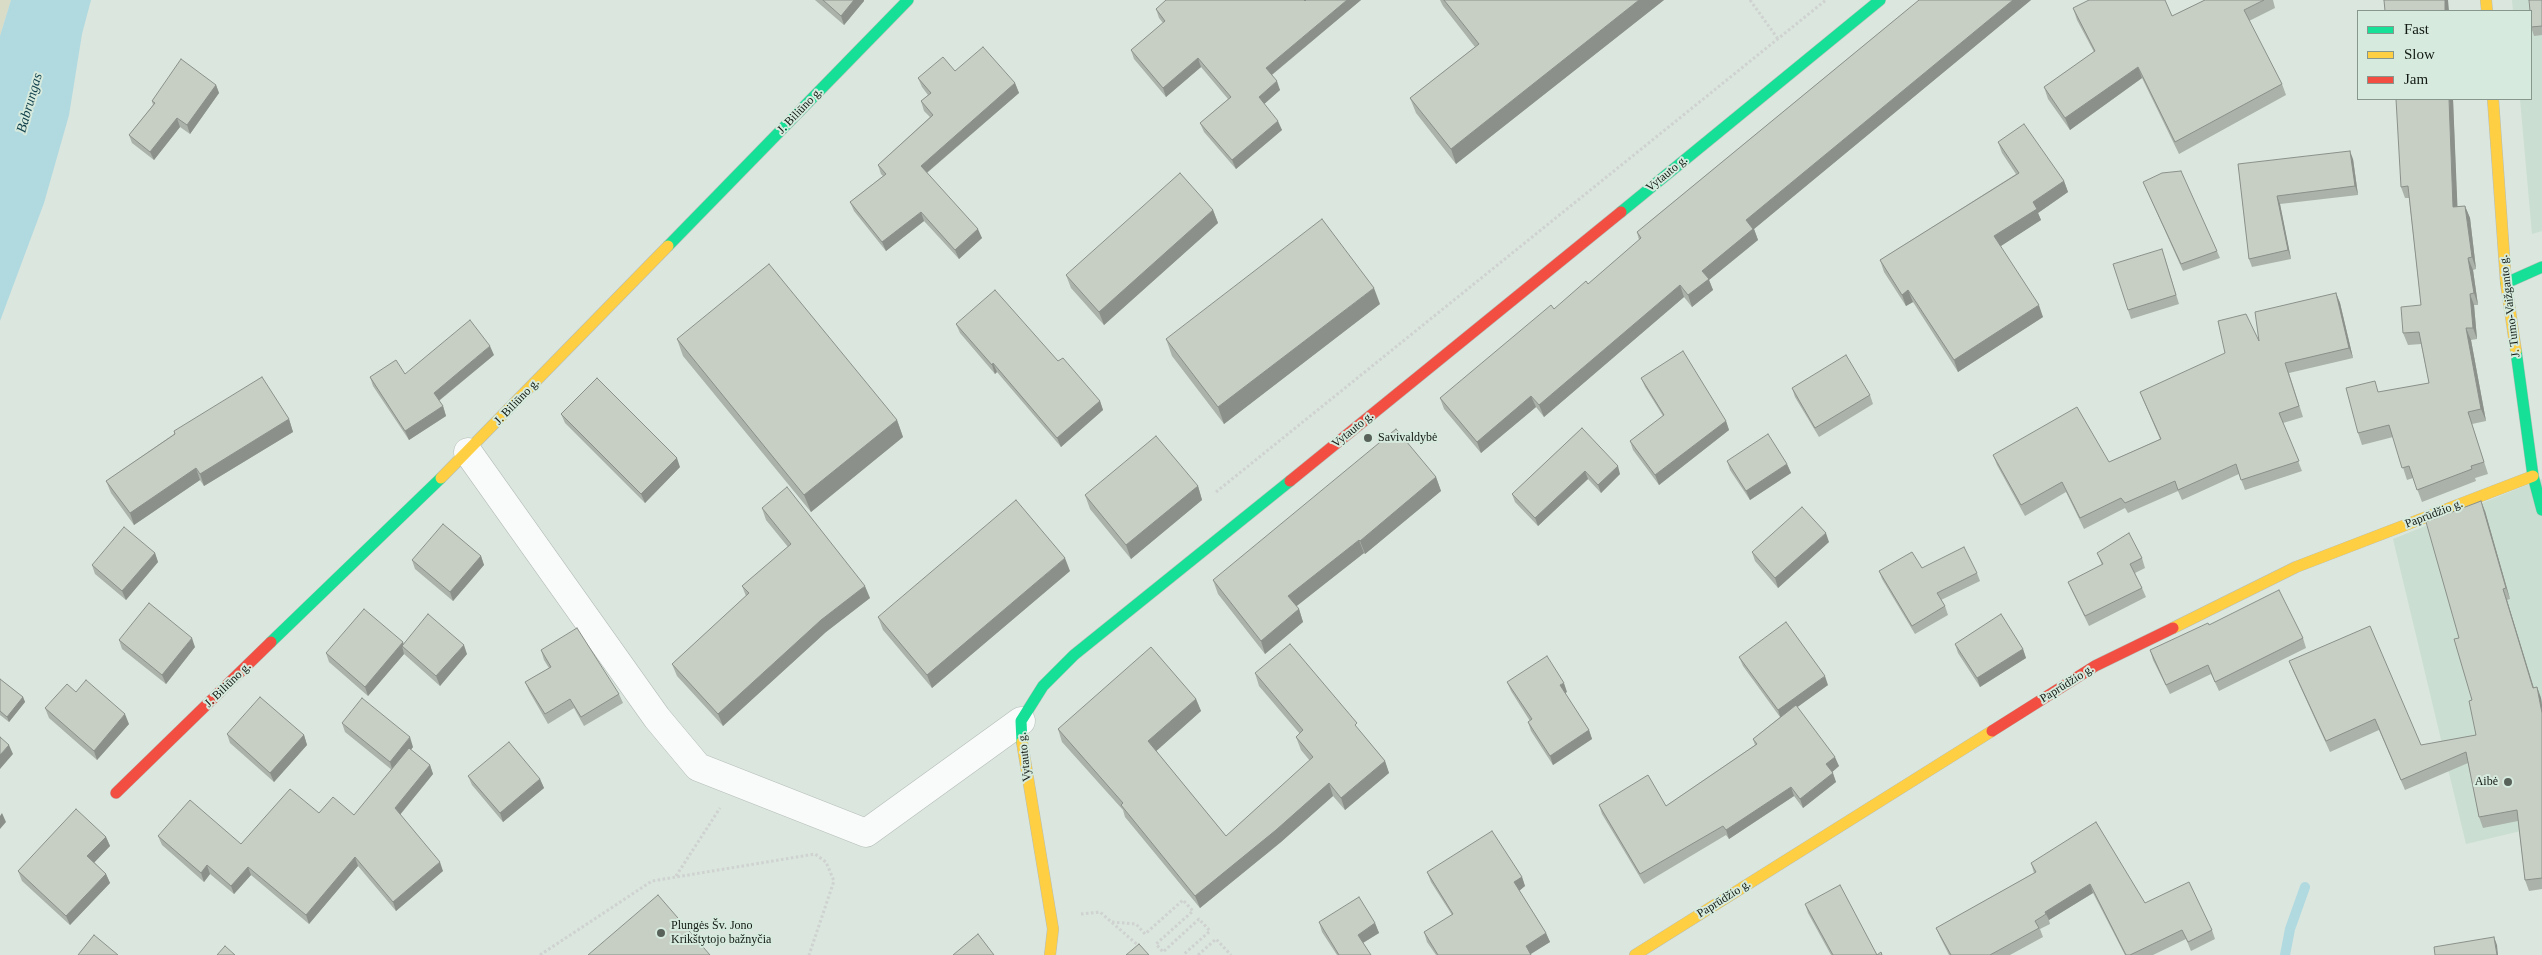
<!DOCTYPE html>
<meta charset="utf-8">
<style>
body{margin:0}
#map{position:relative;width:2542px;height:955px;overflow:hidden;background:#dae6de;font-family:Georgia,serif}
canvas{display:block}
.legend{position:absolute;left:2357px;top:10px;width:175px;height:90px;box-sizing:border-box;background:#d6eadd;border:1px solid #88978d;margin:0;padding:6px 9px;list-style:none;font-size:15px;color:#131a15}
.legend li{display:flex;align-items:center;gap:10px;height:25px}
.legend b{width:25px;border:1px solid #88978d}
</style>
<div id="map">
<canvas width="2542" height="955"></canvas>
<ul class="legend">
<li><b style="height:6px;background:#16e098"></b>Fast</li>
<li><b style="height:6px;background:#ffcf43"></b>Slow</li>
<li><b style="height:6px;background:#f24e42"></b>Jam</li>
</ul>
</div>
<script>
const ctx = document.querySelector('canvas').getContext('2d');
ctx.lineJoin = 'round';
function fillPath(path, color) { ctx.fillStyle = color; ctx.fill(path, 'evenodd'); }
const shape = rows => new Path2D(rows.map(r => 'M' + r).join(''));
function trace(path, color, width, dash) { ctx.strokeStyle = color; ctx.lineWidth = width; ctx.lineCap = dash ? 'butt' : 'round'; ctx.setLineDash(dash || []); ctx.stroke(path); }
function write(font, color, halo, rows, align = 'center') {
  ctx.font = font + ' Georgia,serif'; ctx.lineWidth = 4; ctx.setLineDash([]); ctx.textBaseline = 'middle'; ctx.strokeStyle = halo; ctx.fillStyle = color; for (const [text, x, y, turn = 0] of rows) {
    ctx.save(); ctx.translate(x, y); ctx.rotate((+turn || 0) * Math.PI / 180); ctx.textAlign = isNaN(turn) ? turn : align; if (halo) ctx.strokeText(text, 0, 0); ctx.fillText(text, 0, 0); ctx.restore();
  }
}
fillPath(shape([
 [2512,0,2542,0,2542,231,2532,234,2520,99,2531,99,2531,11,2513,11],
 [2542,479,2542,826,2466,844,2393,539]
]), '#caded1');
fillPath(shape([
 [0,0,11,0,0,36]
]), '#d9dcc6');
fillPath(shape([
 [11,0,91,0,82,34,69,115,44,203,0,321,0,36]
]), '#b1d9e0');
trace(shape([
 [2285,955,2290,929,2305,887]
]), '#b1d9e0', 10);
const street = shape([
 [468,452,657,718,698,767,866,833,1021,721]
]);
const fast = shape([
 [1621,212,1880,0],
 [668,246,908,0],
 [2506,283,2542,267],
 [2516,351,2533,476,2542,510],
 [271,642,441,478],
 [1022,742,1021,721,1043,686,1074,655,1290,481]
]);
const slow = shape([
 [2486,0,2487,11],
 [2493,99,2506,283,2516,351],
 [441,478,668,246],
 [2173,628,2296,567,2533,476],
 [1022,742,1053,929,1050,955],
 [1635,955,1992,731]
]);
const jam = shape([
 [1290,481,1621,212],
 [1992,731,2095,666,2173,628],
 [116,793,271,642]
]);
trace(street, '#b5bdb8', 29);
trace(fast, '#b5bdb8', 12);
trace(slow, '#b5bdb8', 12);
trace(jam, '#b5bdb8', 12);
trace(shape([
 [1750,0,1778,39],
 [1216,492,1826,0],
 [676,876,720,808],
 [1081,914,1100,912,1140,947],
 [1112,922,1136,924,1145,934,1183,900,1193,911,1156,944,1163,952,1199,919,1210,931,1183,955],
 [540,955,652,881,815,854,826,862,834,881,809,955],
 [1198,955,1216,939,1231,955]
]), '#cfd2d0', 3, [2.5, 2.5]);
trace(street, '#f9fbfa', 28);
trace(fast, '#16e098', 11);
trace(slow, '#ffcf43', 11);
trace(jam, '#f24e42', 11);
fillPath(shape([
 [815,0,864,0,864,1,844,25],
 [1306,0,1361,0,1272,75,1280,90,1264,104,1282,130,1236,169,1204,132,1200,123,1228,99,1201,67,1166,97,1134,59,1131,50,1163,23,1159,18,1156,9,1305,1],
 [1440,0,1664,0,1456,164,1416,113,1410,98,1475,47,1443,6],
 [1919,0,2031,0,1754,229,1758,240,1709,280,1713,290,1692,307,1684,297,1544,417,1536,407,1481,453,1444,409,1440,398,1554,309,1588,284,1639,240,1637,232],
 [2205,0,2273,0,2275,8,2249,21,2282,84,2286,95,2179,154,2142,78,2070,130,2048,99,2044,87,2094,52,2077,20,2073,8,2172,16],
 [2542,0,2542,35,2534,36,2531,27],
 [955,71,1015,83,1019,93,927,173,982,238,959,259,924,221,886,251,854,211,850,202,883,176,881,174,878,165,930,117,924,111,921,101,928,95,922,87,918,78],
 [216,85,219,93,190,134,180,127,154,160,132,143,129,135,153,105,152,101],
 [2453,99,2457,207,2465,206,2470,218,2476,269,2473,270,2478,305,2474,305,2477,339,2471,340,2486,421,2472,424,2488,474,2475,478,2476,481,2422,502,2413,478,2407,480,2393,437,2362,445,2358,433,2379,392,2429,383,2421,344,2408,345,2403,333,2421,305,2409,198,2405,198,2401,187],
 [1998,142,2064,181,2068,192,2038,213,2041,220,2000,246,2043,317,1958,372,1913,302,1906,306,1884,272,1880,260,2016,174,2002,153],
 [2353,159,2358,195,2280,204,2291,259,2252,267,2249,259,2238,164],
 [2143,182,2217,251,2220,258,2183,271],
 [1213,210,1218,223,1104,325,1071,288,1066,275],
 [2165,258,2179,304,2131,319,2128,310],
 [2336,293,2340,303,2353,358,2289,373,2303,417,2283,423,2302,471,2245,490,2239,474,2182,500,2178,491,2128,513,2125,508,2084,529,2066,492,2025,516,1997,465,1993,455,2109,462,2160,439,2144,402,2140,392,2259,341],
 [1380,304,1224,424,1172,356,1166,339],
 [956,324,1058,361,1100,401,1103,410,1061,447,997,372,995,374,960,333],
 [677,339,897,420,903,437,811,512,683,356],
 [494,355,439,401,443,406,446,416,409,440,373,386,370,377,405,374],
 [1641,378,1726,421,1729,430,1659,485,1633,450,1630,441,1663,416,1645,387],
 [1792,388,1870,395,1873,404,1819,437,1795,397],
 [561,414,680,467,645,503,565,423],
 [289,419,293,432,204,486,200,480,134,525,111,493,106,481,174,434,174,431],
 [1582,428,1620,474,1601,493,1588,479,1538,526,1515,502,1512,494],
 [1727,461,1787,464,1791,473,1750,500,1730,470],
 [1436,477,1441,491,1365,554,1364,553,1296,606,1299,609,1303,622,1265,654,1218,594,1213,580],
 [1198,486,1202,500,1131,559,1090,509,1085,495],
 [762,508,870,598,826,632,723,726,677,676,672,664,746,596,742,586,788,547,766,520],
 [2485,511,2510,599,2507,600,2533,688,2537,687,2541,698,2542,705,2542,889,2529,891,2525,880,2518,821,2483,828,2479,817,2468,763,2405,790,2379,730,2330,752,2293,671,2289,661,2421,745,2476,735,2472,700,2459,638],
 [1829,542,1778,588,1755,561,1752,552],
 [155,553,158,562,126,600,95,574,92,565],
 [2097,553,2142,558,2145,568,2135,573,2142,588,2146,597,2089,626,2072,591,2068,582,2102,565],
 [481,556,484,565,453,601,415,569,412,560],
 [1070,571,932,688,883,630,878,617],
 [1879,571,1977,573,1980,581,1941,600,1945,606,1948,615,1915,634,1882,579],
 [2209,625,2303,638,2306,648,2219,691,2211,674,2170,694,2153,660,2150,650],
 [119,640,195,647,166,684,122,649],
 [404,644,467,654,440,686,404,654,368,696,329,662,326,653],
 [1955,644,2023,649,2026,658,1980,687,1958,653],
 [541,650,619,694,623,703,584,726,574,708,548,724,529,691,525,682,549,668,544,660],
 [1739,657,1828,685,1797,707,1839,766,1832,772,1836,782,1803,808,1794,796,1729,839,1726,835,1644,884,1602,814,1599,805,1666,806,1755,745,1753,739,1780,717,1743,666],
 [1255,673,1359,730,1385,761,1389,773,1345,810,1333,796,1281,842,1200,908,1125,817,1123,810,1062,742,1058,729,1196,699,1201,711,1156,751,1226,836,1310,761,1301,750,1296,737,1300,734,1259,686],
 [0,679,23,697,25,702,9,722,0,715],
 [1507,682,1567,692,1565,693,1589,730,1592,739,1553,765,1531,731,1528,722,1530,721,1511,691],
 [76,692,129,724,97,760,49,718,45,708],
 [342,723,413,747,411,750,430,765,433,774,400,815,443,871,396,911,358,866,309,924,251,875,234,894,210,874,204,882,162,845,158,836,241,844,319,813,354,815,392,770,345,732],
 [227,734,304,735,307,745,274,782,230,743],
 [468,776,540,779,544,788,503,822,472,785],
 [106,837,110,846,94,862,106,874,110,883,70,925,22,881,18,871],
 [2031,863,2145,903,2212,930,2215,939,2191,951,2186,939,2153,955,2125,955,2093,893,2049,920,2050,924,2040,929,2043,937,2010,955,1949,955,1940,937,1936,928,2034,873],
 [1427,872,1522,877,1525,886,1519,890,1546,933,1550,942,1531,954,1531,955,1436,955,1427,942,1424,932,1452,915,1431,882],
 [1805,904,1877,955,1882,955,1831,955,1808,913],
 [1319,922,1375,923,1379,933,1363,943,1371,955,1337,955,1322,932]
]), '#abb2a9');
fillPath(shape([
 [854,0,864,0,864,1,844,25,841,16],
 [1347,0,1361,0,1269,77,1266,68],
 [1639,0,1664,0,1456,164,1451,149],
 [2013,0,2031,0,1754,229,1758,240,1709,280,1713,290,1692,307,1688,295,1702,271,1746,220],
 [2445,0,2448,0,2449,11,2445,11],
 [1198,58,1201,67,1166,97,1163,88],
 [2138,67,2142,78,2070,130,2065,118],
 [1277,81,1280,90,1262,106,1259,97],
 [1015,83,1019,93,924,175,921,166],
 [216,85,219,93,190,134,187,125],
 [2449,99,2453,99,2458,219,2453,207],
 [177,118,180,127,154,160,150,152],
 [1278,121,1282,130,1236,169,1232,160],
 [2350,151,2353,159,2358,195,2355,186],
 [2064,181,2068,192,2038,213,2041,220,1998,248,1994,236,2033,202],
 [2277,196,2280,204,2291,259,2288,250],
 [2465,206,2470,218,2476,269,2472,257],
 [1213,210,1218,223,1104,325,1099,312],
 [921,212,924,221,886,251,882,242],
 [978,229,982,238,959,259,955,250],
 [2468,258,2473,270,2478,305,2474,293],
 [1680,285,1684,297,1544,417,1539,405],
 [1374,288,1380,304,1224,424,1218,407],
 [1908,290,1913,302,1906,306,1902,295],
 [2336,293,2340,303,2353,358,2349,348],
 [2470,294,2474,305,2477,339,2473,328],
 [2039,305,2043,317,1958,372,1954,360],
 [2466,328,2471,340,2486,421,2481,409],
 [490,346,494,355,437,402,434,393],
 [993,363,997,372,995,374,992,365],
 [1531,396,1536,407,1481,453,1477,442],
 [1100,401,1103,410,1061,447,1057,438],
 [443,406,446,416,409,440,405,431],
 [289,419,293,432,204,486,200,474],
 [897,420,903,437,811,512,804,495],
 [1726,421,1729,430,1659,485,1655,475],
 [677,458,680,467,645,503,641,494],
 [1787,464,1791,473,1750,500,1746,491],
 [1618,466,1620,474,1601,493,1598,485],
 [196,468,200,480,134,525,130,513],
 [1585,471,1588,479,1538,526,1535,518],
 [1436,477,1441,491,1365,554,1360,541],
 [1198,486,1202,500,1131,559,1126,545],
 [2481,501,2485,511,2510,599,2506,588],
 [1826,533,1829,542,1778,588,1775,578],
 [1359,540,1364,553,1293,609,1288,596],
 [155,553,158,562,126,600,122,591],
 [481,556,484,565,453,601,450,592],
 [1065,558,1070,571,932,688,927,675],
 [865,586,870,598,826,632,723,726,718,714,821,620],
 [2503,589,2507,600,2537,698,2533,688],
 [1299,609,1303,622,1265,654,1261,641],
 [192,638,195,647,166,684,162,675],
 [403,642,406,650,402,646,404,654,368,696,365,687],
 [464,645,467,654,440,686,436,676],
 [2023,649,2026,658,1980,687,1977,678],
 [1825,676,1828,685,1781,719,1778,710],
 [1564,683,1567,692,1563,694,1560,685],
 [2537,687,2541,698,2542,705,2542,713],
 [23,697,25,702,9,722,7,717],
 [1196,699,1201,711,1153,754,1148,741],
 [125,714,129,724,97,760,94,751],
 [1589,730,1592,739,1553,765,1550,756],
 [304,735,307,745,274,782,270,773],
 [410,737,413,747,393,772,390,762],
 [9,745,13,754,0,769,0,755],
 [1835,757,1839,766,1830,774,1826,764],
 [1385,761,1389,773,1345,810,1341,798],
 [430,765,433,774,398,817,395,808],
 [1833,773,1836,782,1803,808,1800,799],
 [540,779,544,788,503,822,500,813],
 [1329,783,1333,796,1281,842,1200,908,1195,896],
 [1791,787,1794,796,1729,839,1726,830],
 [2,813,6,822,0,829,0,816],
 [106,837,110,846,91,866,87,856],
 [355,857,358,866,309,924,306,915],
 [440,862,443,871,396,911,393,902],
 [207,865,210,874,204,882,201,873],
 [248,867,251,875,234,894,231,886],
 [106,874,110,883,70,925,66,916],
 [1522,877,1525,886,1518,892,1514,882],
 [2090,884,2093,893,2049,920,2045,912],
 [1375,923,1379,933,1361,944,1358,935],
 [1546,933,1550,942,1529,955,1526,946],
 [2494,937,2497,945,2498,955,2497,955]
]), '#8b918a');
const building = shape([
 [823,0,854,0,841,16,823,0],
 [1166,0,1304,0,1305,1,1306,0,1347,0,1266,68,1277,81,1259,97,1278,121,1232,160,1200,123,1231,97,1198,58,1163,88,1131,50,1165,21,1156,9,1166,0],
 [1444,0,1639,0,1451,149,1410,98,1479,44,1444,0],
 [1919,0,2013,0,1746,220,1753,229,1702,271,1709,279,1688,295,1680,285,1539,405,1531,396,1477,442,1440,398,1551,305,1554,309,1586,281,1588,284,1641,238,1637,232,1919,0],
 [2089,0,2165,0,2172,16,2205,0,2264,0,2244,10,2282,84,2175,142,2138,67,2065,118,2044,87,2095,51,2073,8,2089,0],
 [2384,0,2445,0,2445,11,2385,11,2384,0],
 [2529,0,2542,0,2542,26,2531,27,2531,11,2530,11,2529,0],
 [983,47,1015,83,921,166,978,229,955,250,921,212,882,242,850,202,886,174,878,165,933,115,921,101,931,93,918,78,943,57,955,71,983,47],
 [181,59,216,85,187,125,177,118,150,152,129,135,155,103,152,101,181,59],
 [2396,99,2449,99,2453,207,2465,206,2472,257,2468,258,2474,293,2470,294,2473,328,2466,328,2481,409,2468,412,2484,462,2471,466,2472,469,2417,490,2409,466,2402,468,2389,425,2358,433,2346,388,2375,381,2378,392,2429,383,2419,332,2403,333,2401,307,2421,305,2408,186,2401,187,2396,99],
 [2024,124,2064,181,2033,202,2037,209,1994,236,2039,305,1954,360,1908,290,1902,295,1880,260,2019,173,1998,142,2024,124],
 [2350,151,2355,186,2277,196,2288,250,2249,259,2238,164,2350,151],
 [2181,171,2217,251,2181,264,2143,182,2162,173,2181,171],
 [1180,173,1213,210,1099,312,1066,275,1180,173],
 [1322,219,1374,288,1218,407,1166,339,1322,219],
 [2162,249,2176,295,2128,310,2113,264,2162,249],
 [769,264,897,420,804,495,677,339,769,264],
 [995,290,1058,361,1063,358,1100,401,1057,438,993,363,992,365,956,324,995,290],
 [2336,293,2349,348,2285,363,2299,406,2279,413,2299,461,2241,480,2236,464,2178,490,2175,481,2125,503,2121,498,2080,518,2062,482,2021,505,1993,455,2077,407,2109,462,2161,439,2140,392,2225,353,2218,321,2246,314,2259,341,2255,312,2336,293],
 [470,320,490,346,434,393,443,406,405,431,370,377,396,360,405,374,470,320],
 [1683,351,1726,421,1655,475,1630,441,1664,415,1641,378,1683,351],
 [1846,355,1870,395,1815,428,1792,388,1846,355],
 [262,377,289,419,200,474,196,468,130,513,106,481,175,434,174,431,262,377],
 [597,378,677,458,641,494,561,414,597,378],
 [1582,428,1618,466,1598,485,1585,471,1535,518,1512,494,1582,428],
 [1396,429,1436,477,1360,541,1359,540,1288,596,1299,609,1261,641,1213,580,1396,429],
 [1768,434,1787,464,1746,491,1727,461,1768,434],
 [1156,436,1198,486,1126,545,1085,495,1156,436],
 [787,487,865,586,821,620,718,714,672,664,749,593,742,586,791,544,762,508,787,487],
 [1016,500,1065,558,927,675,878,617,1016,500],
 [2481,501,2506,588,2503,589,2533,688,2537,687,2542,713,2542,878,2525,880,2517,810,2479,817,2466,752,2401,780,2375,719,2326,741,2289,661,2370,626,2421,745,2476,735,2469,701,2472,700,2454,639,2459,638,2426,522,2481,501],
 [1802,507,1826,533,1775,578,1752,552,1802,507],
 [443,524,481,556,450,592,412,560,443,524],
 [124,527,155,553,122,591,92,565,124,527],
 [2129,533,2142,558,2130,564,2142,588,2085,616,2068,582,2103,564,2097,553,2129,533],
 [1964,547,1977,573,1937,593,1945,606,1912,626,1879,571,1912,552,1922,568,1964,547],
 [2279,590,2303,638,2215,682,2208,665,2166,685,2150,650,2208,623,2209,625,2279,590],
 [149,603,192,638,162,675,119,640,149,603],
 [364,609,403,642,365,687,326,653,364,609],
 [428,614,464,645,436,676,402,646,428,614],
 [2001,614,2023,649,1977,678,1955,644,2001,614],
 [1786,622,1825,676,1778,710,1739,657,1786,622],
 [577,628,619,694,581,717,570,699,545,714,525,682,551,667,541,650,577,628],
 [1290,644,1357,723,1355,725,1385,761,1341,798,1329,783,1276,830,1195,896,1121,805,1123,803,1058,729,1151,647,1196,699,1148,741,1226,836,1313,757,1296,737,1303,730,1255,673,1290,644],
 [1547,656,1564,683,1560,685,1589,730,1550,756,1528,722,1532,719,1507,682,1547,656],
 [0,679,23,697,7,717,0,711,0,679],
 [86,680,125,714,94,751,45,708,67,684,76,692,86,680],
 [260,697,304,735,270,773,227,734,260,697],
 [362,698,410,737,390,762,342,723,362,698],
 [1796,705,1835,757,1826,764,1833,773,1800,799,1791,787,1726,830,1723,826,1640,874,1599,805,1648,775,1666,806,1757,744,1753,739,1796,705],
 [0,737,9,745,0,755,0,737],
 [509,742,540,779,500,813,468,776,509,742],
 [409,748,430,765,395,808,440,862,393,902,355,857,306,915,248,867,231,886,207,865,201,873,158,836,190,800,241,844,290,789,319,813,333,797,354,815,409,748],
 [76,809,106,837,87,856,106,874,66,916,18,871,76,809],
 [2096,822,2145,903,2189,882,2212,930,2188,942,2182,930,2130,955,2126,955,2090,884,2045,912,2046,914,2035,921,2039,928,1990,955,1951,955,1936,928,2036,872,2031,863,2096,822],
 [1492,831,1522,877,1514,882,1546,933,1526,946,1531,955,1438,955,1424,932,1453,914,1427,872,1492,831],
 [1840,885,1877,955,1881,952,1882,955,1833,955,1805,904,1840,885],
 [658,895,710,955,588,955,658,895],
 [1359,897,1375,923,1358,935,1371,955,1339,955,1319,922,1359,897],
 [978,934,994,955,953,955,978,934],
 [94,935,118,955,78,955,94,935],
 [2494,937,2497,955,2435,955,2434,947,2494,937],
 [1139,944,1149,955,1126,955,1139,944],
 [225,946,235,955,217,955,225,946]
]);
fillPath(building, '#c7cfc5');
trace(building, '#8b918a', 1);
for (const [x, y, r, color] of [
 [1368,438,5,"#59615b"],
 [2508,782,5,"#59615b"],
 [661,933,5,"#59615b"]
]) { const dot = new Path2D(); dot.arc(x, y, r, 0, 2 * Math.PI); ctx.fillStyle = color; ctx.fill(dot); trace(dot, '#d6eadd', 2); }
write('12px', '#131a15', '#d6eadd', [
 ["J. Biliūno g.",800,111,-46],
 ["Vytauto g.",1667,174,-39],
 ["J. Tumo-Vaižganto g.",2510,306,-97],
 ["J. Biliūno g.",517,402,-46],
 ["Vytauto g.",1353,430,-39],
 ["Paprūdžio g.",2434,514,-21],
 ["Paprūdžio g.",2067,684,-32],
 ["J. Biliūno g.",228,685,-44],
 ["Vytauto g.",1025,757,-96],
 ["Paprūdžio g.",1724,899,-32]
]);
write('12px', '#131a15', '#d6eadd', [
 ["Savivaldybė",1378,438],
 ["Aibė",2498,782,"right"],
 ["Plungės Šv. Jono",671,926],
 ["Krikštytojo bažnyčia",671,940]
], 'left');
write('italic 14px', '#14424d', '#d6eadd', [
 ["Babrungas",30,103,-74]
]);
</script>
